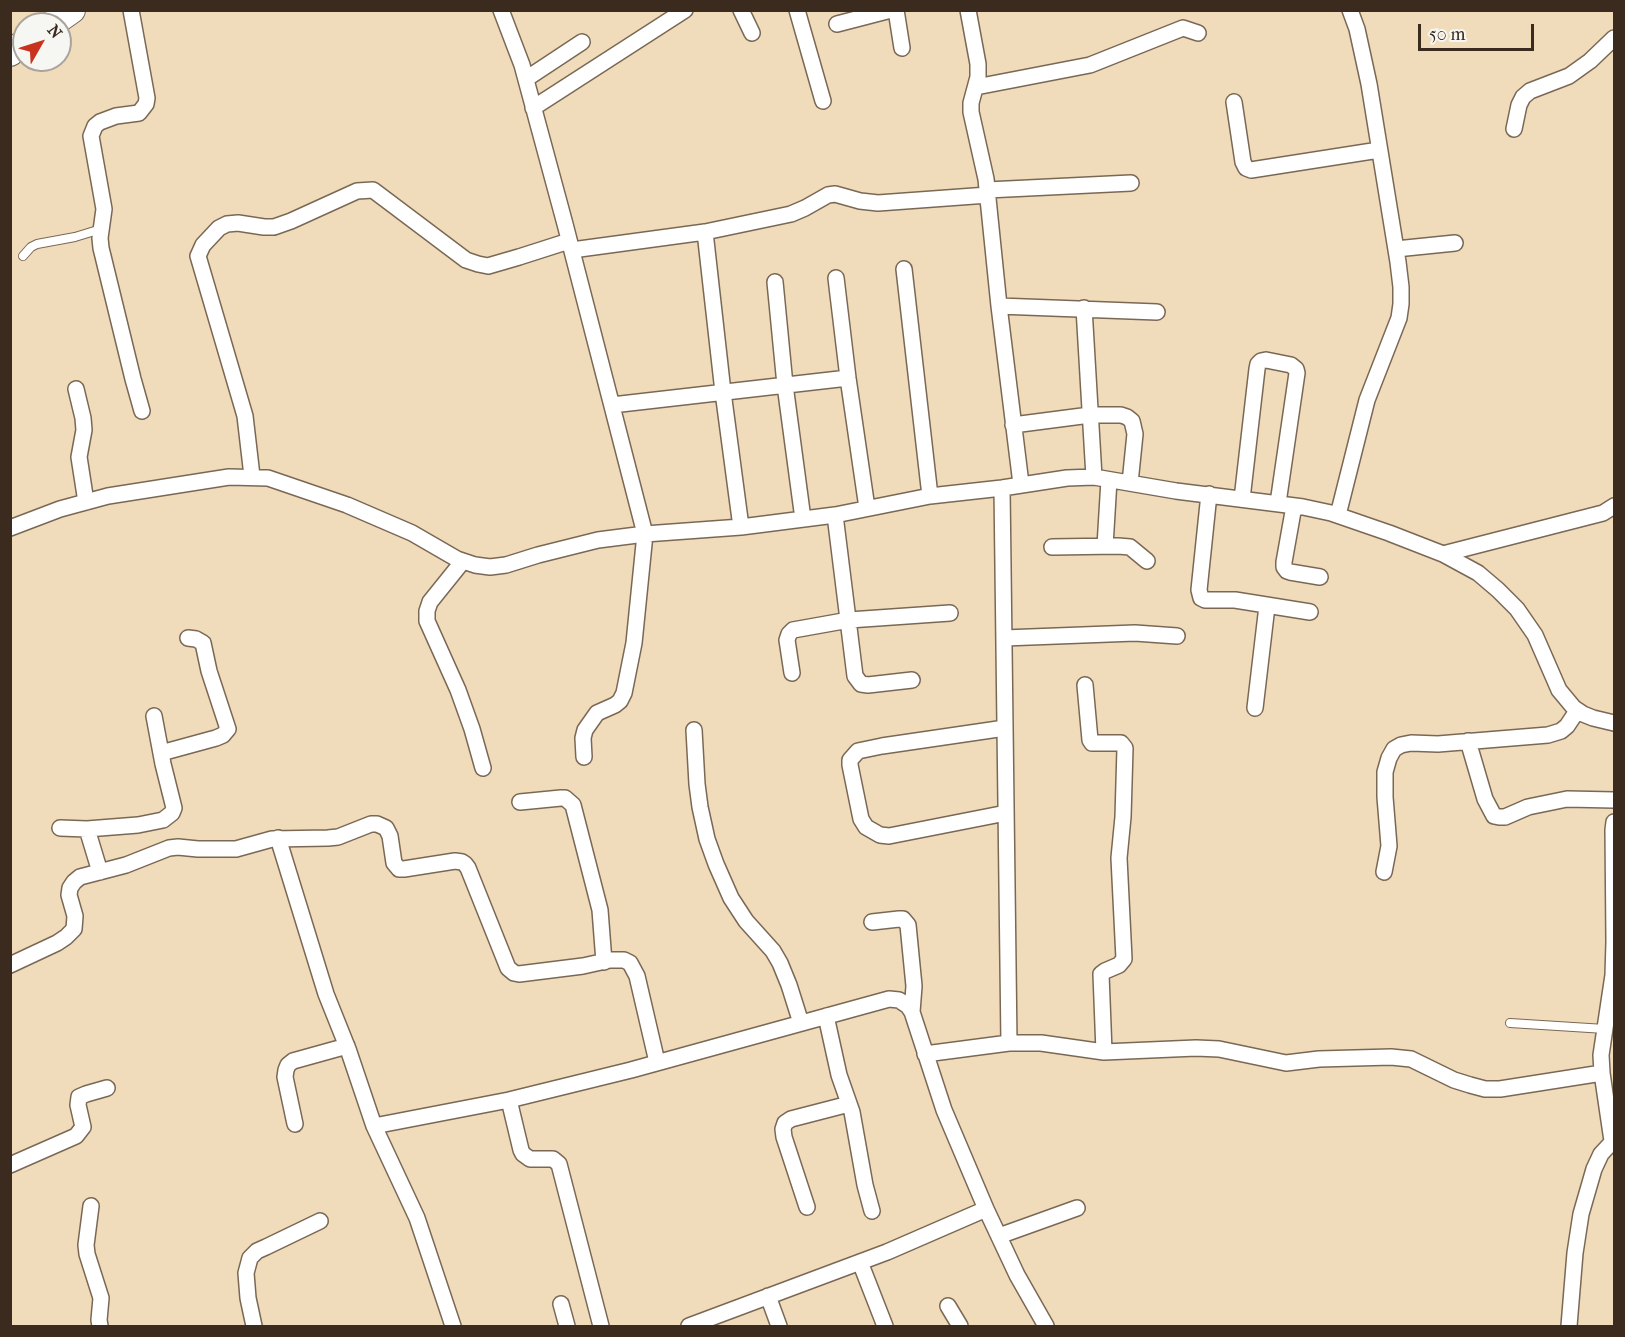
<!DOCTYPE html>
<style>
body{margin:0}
#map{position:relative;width:1625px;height:1337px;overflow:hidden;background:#f0dcbb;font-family:"IM FELL French Canon",serif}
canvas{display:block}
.frame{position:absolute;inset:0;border:12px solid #3b2a1e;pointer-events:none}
.north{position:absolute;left:12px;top:12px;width:60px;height:60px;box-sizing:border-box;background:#f6f6f2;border:2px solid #aba49d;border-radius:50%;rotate:51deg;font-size:16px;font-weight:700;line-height:24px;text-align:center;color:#3b2a1e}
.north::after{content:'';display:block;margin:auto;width:21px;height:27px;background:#c8321e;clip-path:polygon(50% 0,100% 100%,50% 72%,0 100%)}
.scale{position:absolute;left:1418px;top:24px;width:116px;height:27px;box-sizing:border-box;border:3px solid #3b2a1e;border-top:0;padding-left:8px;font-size:18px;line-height:21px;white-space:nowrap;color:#3b2a1e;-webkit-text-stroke:4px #f6f6f2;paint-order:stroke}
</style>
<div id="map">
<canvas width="1625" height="1337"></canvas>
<div class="frame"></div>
<div class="north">N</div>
<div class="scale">50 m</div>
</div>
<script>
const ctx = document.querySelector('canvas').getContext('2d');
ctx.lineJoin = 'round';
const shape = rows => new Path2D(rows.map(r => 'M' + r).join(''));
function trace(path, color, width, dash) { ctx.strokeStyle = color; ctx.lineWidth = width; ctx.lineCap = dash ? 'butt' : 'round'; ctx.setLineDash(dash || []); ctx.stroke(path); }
const service = shape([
 [23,256,31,247,37,244,75,237,101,229],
 [1510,1023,1605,1029]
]);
const minor = shape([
 [131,10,147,98,146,104,139,113,116,116,100,122,95,126,91,136,104,209,100,238,101,248,133,379,142,411],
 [501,10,522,65,565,224,645,534,634,643,624,693,620,701,615,705,597,713,585,730,583,738,584,757],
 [741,10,752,33],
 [797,10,823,101],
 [896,10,902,48],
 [968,10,978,64,978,77,971,103,971,112,986,179,999,306,1021,484],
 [837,24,891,10],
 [526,79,582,42],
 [976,87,1090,65,1183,28,1198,33],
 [1234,102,1243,162,1246,168,1251,170,1379,150],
 [533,108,685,10],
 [1514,129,1519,105,1523,97,1530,91,1569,76,1590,61,1614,38],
 [987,190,1131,183],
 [705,232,723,392,741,527],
 [1396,249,1455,243],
 [572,250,705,232,791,214,805,208,828,195,835,194,860,201,878,203,988,195],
 [904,269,930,496],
 [836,278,848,378,867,508],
 [775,282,785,385,803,519],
 [999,306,1157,312],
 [1084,308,1094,477],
 [76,389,83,418,84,430,79,457,86,502],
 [612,405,848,378],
 [1013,425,1090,415,1121,415,1127,417,1132,421,1135,434,1130,483],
 [252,476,245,416,198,256,203,245,219,228,227,224,238,223,264,227,274,227,291,221,357,191,373,190,466,260,478,264,488,266,519,257,569,241],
 [1002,488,1009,1043],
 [1209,494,1199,590,1201,598,1205,600,1235,600,1310,612],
 [1242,499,1257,369,1258,364,1261,361,1266,360,1291,365,1296,369,1297,373,1278,503],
 [1294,506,1284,562,1284,567,1287,571,1290,572,1320,577],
 [835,515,855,676,861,684,868,685,912,680],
 [1338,515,1367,400,1399,318,1401,304,1401,287,1398,262,1369,84,1357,29,1350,10],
 [10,528,60,509,108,496,229,477,268,478,347,505,412,533,457,559,475,565,490,567,506,565,538,555,598,540,645,534,741,527,835,515,930,496,1002,488,1067,478,1094,477,1176,491,1303,507,1331,513,1389,533,1443,554,1478,573,1498,590,1517,609,1535,635,1559,690,1574,708,1583,714,1593,718,1614,723],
 [1105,546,1109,480],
 [1052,547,1118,546,1130,547,1147,561],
 [1443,554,1603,513,1614,506],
 [463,561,430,602,427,611,427,621,458,690,472,729,483,768],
 [1004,638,1135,633,1177,636],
 [792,673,787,640,789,634,793,630,849,620,950,613],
 [1085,685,1090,740,1092,743,1121,743,1125,748,1123,817,1119,858,1124,959,1119,965,1105,971,1101,974,1104,1052],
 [1255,708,1267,606],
 [1005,728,882,746,858,751,850,760,850,765,861,819,866,827,880,835,889,836,1006,813],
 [694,730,697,784,700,807,707,839,716,864,731,898,746,921,773,951,780,963,789,985,801,1023],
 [1468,741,1485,799,1494,816,1499,817,1505,817,1528,807,1567,799,1614,800],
 [161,753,216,738,223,735,228,729,209,671,203,643,196,639,188,638],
 [520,802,561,798,565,798,573,805,600,910,604,962],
 [60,828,87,829,138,825,163,820,172,813,174,808,163,764,154,716],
 [87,829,100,872],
 [278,838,326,994,348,1049,374,1126,417,1218,453,1326],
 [1384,872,1389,846,1385,797,1385,772,1389,758,1394,749,1401,745,1411,743,1438,744,1548,735,1561,731,1567,726,1577,711],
 [872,922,899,919,903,919,908,925,914,986,912,1012],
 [10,965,57,943,66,937,74,929,75,916,69,895,70,888,74,882,80,877,126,865,169,848,178,847,198,849,236,849,272,839,328,838,338,837,371,824,377,824,386,828,390,836,394,863,399,869,404,869,455,861,462,862,465,864,468,868,508,968,514,973,519,974,583,966,610,960,624,960,630,963,637,976,657,1062],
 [826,1016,839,1075,852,1112,865,1185,872,1211],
 [925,1054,1009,1043,1041,1043,1104,1052,1196,1048,1219,1049,1286,1063,1319,1059,1391,1057,1411,1059,1454,1080,1470,1085,1485,1089,1500,1089,1602,1073],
 [509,1100,521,1150,523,1154,530,1159,553,1159,559,1164,601,1326],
 [295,1124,285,1077,286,1070,288,1065,293,1061,347,1046],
 [374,1126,509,1100,631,1070,889,999,899,1000,908,1006,912,1012,944,1110,986,1209,1017,1275,1046,1326],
 [1612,1141,1602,1073,1601,1055,1613,975,1614,942,1613,830,1614,822],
 [10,1165,76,1136,83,1127,78,1105,79,1097,86,1094,107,1088],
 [91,1206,86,1245,87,1254,101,1298,99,1320,100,1326],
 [807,1207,784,1137,783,1129,785,1123,791,1119,849,1104],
 [999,1236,1077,1208],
 [860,1262,885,1326],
 [768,1296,779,1326],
 [561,1304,567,1326],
 [948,1306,960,1326],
 [254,1326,248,1298,246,1273,250,1258,257,1251,266,1247,320,1221],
 [689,1326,887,1252,986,1209],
 [1569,1326,1575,1253,1581,1214,1594,1169,1601,1154,1614,1140]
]);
const trunk = shape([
 [52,24,72,10],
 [10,53,24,43]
]);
trace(service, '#7a6855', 10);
trace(minor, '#7a6855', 18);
trace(trunk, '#7a6855', 28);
trace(service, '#fff', 8);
trace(minor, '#fff', 15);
trace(trunk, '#fff', 26);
</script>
